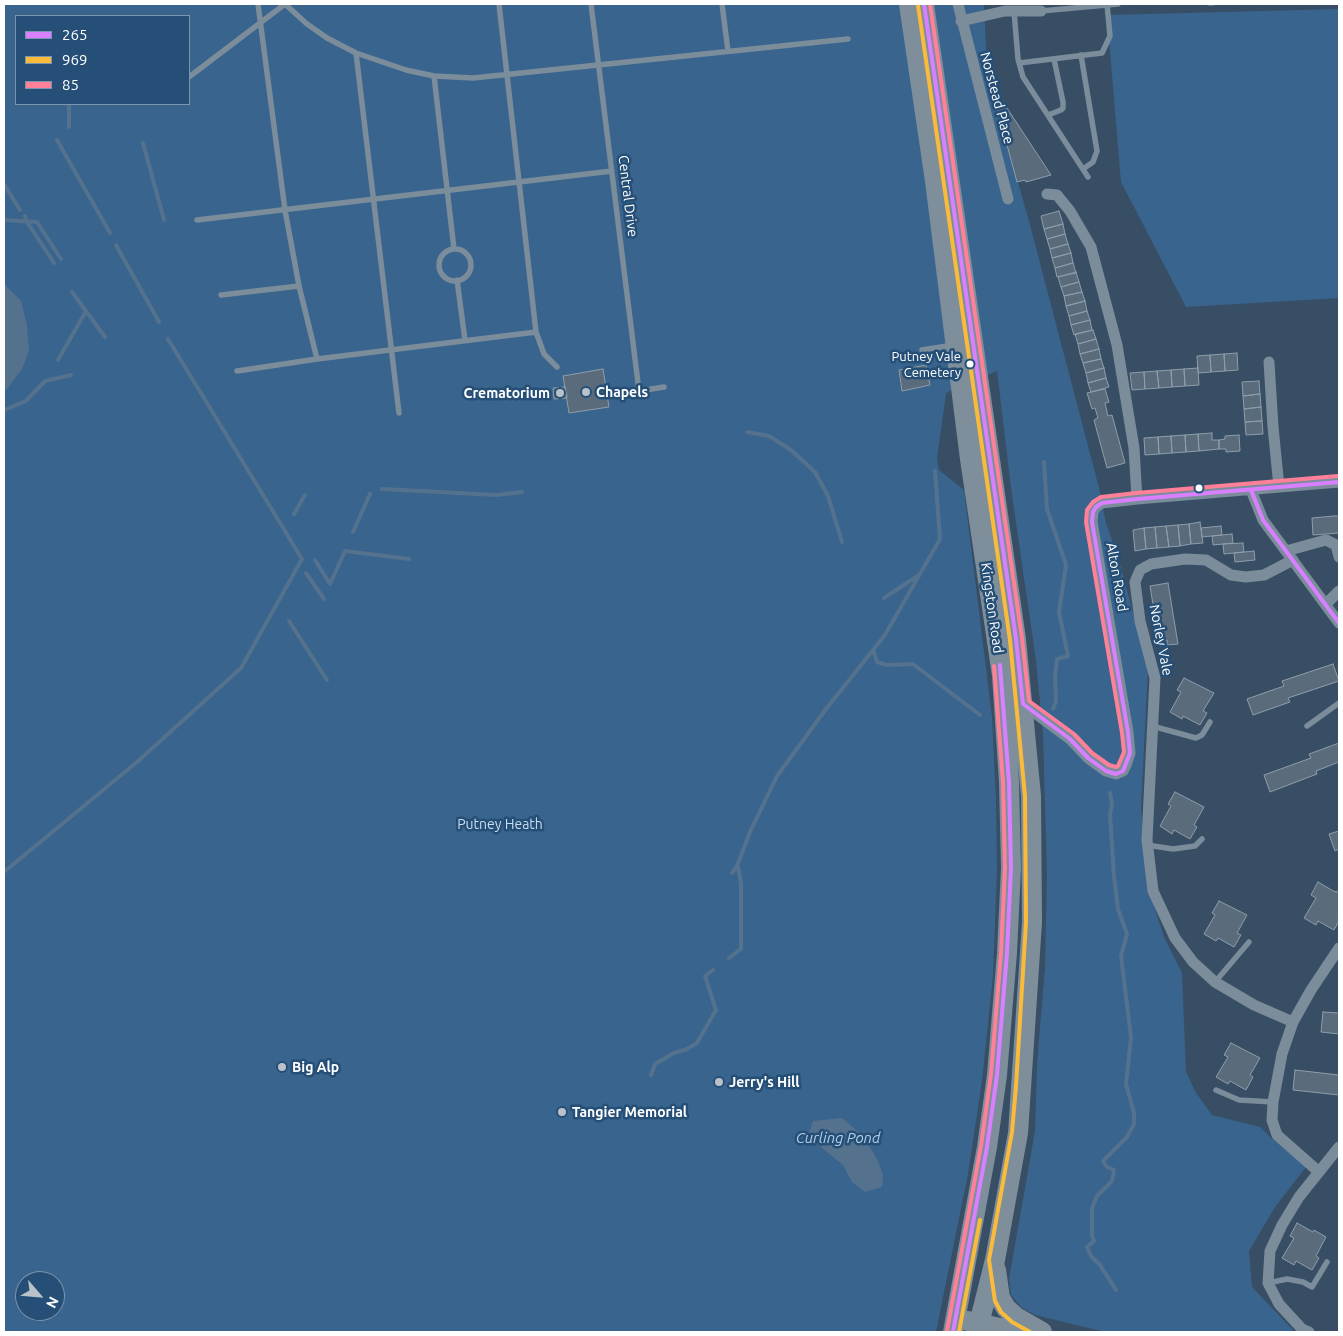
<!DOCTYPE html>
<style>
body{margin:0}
#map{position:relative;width:1343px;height:1336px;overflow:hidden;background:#374e64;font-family:Ubuntu,sans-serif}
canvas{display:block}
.frame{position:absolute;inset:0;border:5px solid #fff;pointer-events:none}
.legend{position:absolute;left:15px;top:15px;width:175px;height:90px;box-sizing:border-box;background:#254f76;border:1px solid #7c95ad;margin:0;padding:6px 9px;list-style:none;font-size:15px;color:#fff}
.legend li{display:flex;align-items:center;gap:10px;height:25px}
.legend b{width:25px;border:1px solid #7c95ad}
.north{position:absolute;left:15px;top:1271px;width:50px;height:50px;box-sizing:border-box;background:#254f76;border:1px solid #7c95ad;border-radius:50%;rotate:117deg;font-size:14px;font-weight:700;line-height:20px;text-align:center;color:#fff}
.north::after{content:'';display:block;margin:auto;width:18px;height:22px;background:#b9c1c9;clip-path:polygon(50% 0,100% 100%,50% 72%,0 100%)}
</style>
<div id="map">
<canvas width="1343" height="1336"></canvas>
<div class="frame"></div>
<ul class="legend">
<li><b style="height:6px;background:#d880ff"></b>265</li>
<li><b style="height:6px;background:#fbbb3a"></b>969</li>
<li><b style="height:6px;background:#ff8098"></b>85</li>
</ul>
<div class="north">N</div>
</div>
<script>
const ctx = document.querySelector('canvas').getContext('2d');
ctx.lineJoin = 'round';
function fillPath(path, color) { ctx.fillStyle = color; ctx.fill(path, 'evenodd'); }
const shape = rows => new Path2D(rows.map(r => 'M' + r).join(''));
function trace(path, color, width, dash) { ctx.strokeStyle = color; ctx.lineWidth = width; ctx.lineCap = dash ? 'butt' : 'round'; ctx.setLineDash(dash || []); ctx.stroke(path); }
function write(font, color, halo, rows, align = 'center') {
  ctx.font = font + ' Ubuntu,sans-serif'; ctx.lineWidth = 5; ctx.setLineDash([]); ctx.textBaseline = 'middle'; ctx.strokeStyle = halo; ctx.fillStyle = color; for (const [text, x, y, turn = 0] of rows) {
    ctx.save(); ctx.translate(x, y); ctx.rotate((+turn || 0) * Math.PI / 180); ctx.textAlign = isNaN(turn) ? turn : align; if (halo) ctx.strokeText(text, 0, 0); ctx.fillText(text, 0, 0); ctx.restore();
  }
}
fillPath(shape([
 [4,4,984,4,987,73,1029,221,1099,488,1106,523,1118,557,1148,669,1141,808,1147,884,1164,937,1182,973,1186,1072,1196,1093,1212,1115,1260,1127,1270,1137,1306,1167,1275,1207,1249,1251,1252,1287,1295,1332,1105,1332,1035,1315,1021,1307,1011,1295,1009,1279,1035,1131,1037,1064,1045,967,1047,874,1043,735,1036,661,1011,488,997,371,946,393,937,459,939,470,964,490,992,717,996,799,997,870,993,976,982,1081,968,1174,936,1332,4,1332],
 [16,16,189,16,189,104,16,104],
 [25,1281,55,1281,55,1311,25,1311],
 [1339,9,1339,298,1186,307,1121,182,1107,15]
]), '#39648d');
fillPath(shape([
 [4,284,21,301,27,325,29,351,22,369,7,389,4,390],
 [842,1118,864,1137,877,1159,883,1175,882,1187,865,1192,852,1182,843,1165,822,1148,809,1133,813,1121]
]), '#54728e');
trace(shape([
 [1209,4,1213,4],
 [69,127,69,104],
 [57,140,110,233],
 [143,143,164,220],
 [4,184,20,210],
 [25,216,27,222,54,263],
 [4,220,37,222,61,259],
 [116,245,159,322],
 [72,292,105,337],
 [58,360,86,311],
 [4,410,26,401,45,381,71,375],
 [747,432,769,436,791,450,815,472,828,496,842,542],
 [1044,462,1047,509,1066,565,1059,612,1068,656,1057,659,1055,677,1056,701,1053,709],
 [382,489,497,495,522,492],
 [294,514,305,495],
 [353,532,370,494],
 [315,560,330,584,345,551,409,559],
 [306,573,324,599],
 [884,598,919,575],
 [289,621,327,680],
 [873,650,877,662,887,665,913,664,980,715],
 [1110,793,1112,805,1110,814,1114,876,1118,909,1127,934,1121,956,1131,1037,1126,1084,1134,1113,1134,1124,1127,1137,1103,1161,1107,1167,1114,1170,1112,1181,1097,1196,1092,1208,1092,1236,1094,1241,1087,1247,1091,1256,1100,1265,1116,1290],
 [4,872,137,762,241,668,302,559,168,339],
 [732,873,737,866,750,832,777,776,826,709,885,635,940,539,935,471],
 [729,958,741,949,741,883,738,867],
 [651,1075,655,1064,674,1053,687,1049,697,1043,716,1010,705,976,713,970]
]), '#54728e', 4);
const building = shape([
 [998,100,1001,100,1003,102,1051,175,1026,182,1025,180,1017,182,996,104,998,100],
 [1059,211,1063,224,1044,229,1041,216,1059,211],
 [1063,224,1065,234,1047,239,1044,229,1063,224],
 [1065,234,1068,244,1050,249,1047,239,1065,234],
 [1068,244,1071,253,1052,258,1050,249,1068,244],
 [1071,253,1073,263,1055,268,1052,258,1071,253],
 [1073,263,1076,273,1057,277,1055,268,1073,263],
 [1076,272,1079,282,1061,287,1058,277,1076,272],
 [1079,282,1082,292,1064,296,1061,287,1079,282],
 [1082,292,1085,301,1066,306,1064,296,1082,292],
 [1085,301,1087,311,1069,316,1066,306,1085,301],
 [1087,311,1090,320,1071,325,1069,316,1087,311],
 [1090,320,1092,330,1074,335,1071,325,1090,320],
 [1093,330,1096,339,1078,344,1075,334,1093,330],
 [1096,339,1099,349,1080,354,1078,344,1096,339],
 [1099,349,1101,359,1083,363,1080,354,1099,349],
 [1237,353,1238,370,1225,371,1224,354,1237,353],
 [1224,354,1225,371,1211,372,1210,355,1224,354],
 [1210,355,1211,372,1198,373,1197,356,1210,355],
 [1101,359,1104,368,1086,373,1083,363,1101,359],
 [926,365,930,385,902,391,899,370,926,365],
 [1104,368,1106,378,1088,383,1086,373,1104,368],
 [1198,368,1199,385,1185,386,1184,369,1198,368],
 [603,369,609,407,569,413,563,376,603,369],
 [1184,369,1185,386,1172,387,1171,370,1184,369],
 [1171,370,1172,387,1159,388,1157,371,1171,370],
 [1157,371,1159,388,1145,389,1144,372,1157,371],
 [1144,372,1145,389,1132,390,1130,373,1144,372],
 [1106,378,1109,387,1091,392,1088,383,1106,378],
 [1259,381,1260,394,1243,396,1242,382,1259,381],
 [565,387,567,398,554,399,553,388,565,387],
 [1105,389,1109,402,1105,403,1108,416,1112,415,1125,463,1107,468,1094,420,1098,418,1095,408,1092,409,1087,393,1105,389],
 [1260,394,1261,407,1244,409,1243,396,1260,394],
 [1261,407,1262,421,1245,422,1244,409,1261,407],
 [1262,421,1263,434,1246,435,1245,422,1262,421],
 [1212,433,1212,440,1219,440,1219,449,1199,451,1198,434,1212,433],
 [1198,434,1199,451,1186,452,1185,435,1198,434],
 [1185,435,1186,452,1172,453,1171,436,1185,435],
 [1239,435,1240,451,1226,452,1226,449,1219,449,1219,440,1225,439,1225,436,1239,435],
 [1171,436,1172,453,1159,454,1158,437,1171,436],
 [1158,437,1159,454,1145,455,1144,438,1158,437],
 [1334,516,1339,516,1339,533,1313,535,1312,518,1334,516],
 [1200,522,1203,543,1191,544,1189,524,1200,522],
 [1189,524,1191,544,1180,546,1178,525,1189,524],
 [1178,525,1180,546,1169,547,1166,526,1178,525],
 [1166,526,1169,547,1157,548,1155,527,1166,526],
 [1221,526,1222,535,1202,537,1201,528,1221,526],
 [1155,527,1157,548,1146,549,1144,528,1155,527],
 [1144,528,1146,549,1135,551,1133,530,1144,528],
 [1232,534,1233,543,1213,545,1212,536,1232,534],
 [1243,543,1244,552,1224,554,1223,544,1243,543],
 [1254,551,1255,560,1235,562,1234,553,1254,551],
 [1168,583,1178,644,1167,645,1167,640,1159,642,1150,586,1168,583],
 [1333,664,1339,681,1288,698,1290,702,1253,715,1247,699,1284,686,1282,681,1333,664],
 [1184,678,1214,693,1203,711,1207,713,1200,725,1183,716,1182,719,1170,712,1181,692,1177,690,1184,678],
 [1339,743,1339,762,1316,771,1317,774,1270,792,1264,775,1311,758,1309,754,1339,743],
 [1175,792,1204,807,1194,825,1197,827,1190,839,1174,830,1172,834,1160,826,1171,806,1168,804,1175,792],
 [1339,831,1339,849,1335,851,1329,834,1339,831],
 [1318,882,1335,892,1336,891,1339,893,1339,913,1338,916,1339,917,1339,921,1334,930,1318,921,1316,925,1304,918,1316,898,1311,895,1318,882],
 [1219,901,1247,915,1237,933,1241,935,1234,947,1218,938,1216,941,1204,934,1215,915,1212,913,1219,901],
 [1323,1012,1339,1013,1339,1034,1321,1032,1323,1012],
 [1231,1043,1260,1058,1250,1075,1253,1077,1246,1090,1230,1081,1228,1084,1216,1077,1228,1057,1224,1055,1231,1043],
 [1295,1070,1339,1075,1339,1095,1293,1090,1295,1070],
 [1297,1223,1313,1232,1314,1230,1326,1237,1316,1256,1319,1258,1312,1270,1296,1261,1294,1265,1282,1258,1294,1238,1290,1236,1297,1223]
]);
fillPath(building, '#5a6c7c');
trace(building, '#8e9daa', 1);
trace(shape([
 [258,4,285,210,299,286,317,359],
 [285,4,307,24,327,38,356,53,406,70,434,76,473,78,848,39],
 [591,4,639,391,664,387],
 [722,4,728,51],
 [1014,11,1018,59,1023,77,1088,177],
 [1041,11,1118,4],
 [356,53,399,413],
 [1081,55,1097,151,1093,162,1083,169],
 [1019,63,1102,53,1110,36,1107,4],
 [434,76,454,249],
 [189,77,285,4],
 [1048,115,1061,110,1063,108,1063,102,1054,59],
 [197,220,612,171],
 '439 265a16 16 0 1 1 32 0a16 16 0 1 1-32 0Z',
 [457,280,465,340],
 [221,295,299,286],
 [536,332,544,354,557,367],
 [922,350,953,345],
 [237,371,317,359,536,332,499,4],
 [1152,726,1196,738,1202,735,1210,722],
 [1307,726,1339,703],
 [1147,845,1173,849,1195,846,1202,839],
 [1215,982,1249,942],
 [1216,1090,1239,1100,1273,1102],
 [1268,1283,1287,1279,1303,1282,1312,1287,1327,1262]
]), '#7b8c9b', 5.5);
trace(shape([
 [958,4,1008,199],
 [961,21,1005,11,1041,11],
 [1047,194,1057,195,1070,211,1091,247,1117,345,1134,448,1137,499],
 [1269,362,1273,427,1279,487],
 [1251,490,1263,520,1339,623],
 [1286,551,1326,540,1336,545,1339,557],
 [1326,604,1339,591],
 [1023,704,1070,739,1088,758,1106,771,1116,774,1123,771,1126,765,1130,753,1128,732,1092,522,1093,512,1096,507,1102,503,1137,499,1339,482],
 [1293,1022,1254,1005,1215,982,1193,962,1175,938,1153,891,1147,840,1155,678,1140,621,1135,582,1140,570,1151,564,1185,559,1206,560,1231,575,1246,577,1264,575,1293,560],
 [1319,1172,1277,1135,1272,1120,1273,1102,1282,1054,1293,1022,1311,990,1339,948],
 [1309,1332,1302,1329,1279,1304,1268,1283,1270,1251,1282,1225,1299,1197,1339,1147]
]), '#7b8c9b', 11);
trace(shape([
 [909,4,935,181,970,459,1002,675,1009,782,1011,868,1007,953,997,1075,987,1147,953,1332],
 [924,4,1016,639,1031,796,1032,922,1018,1133,995,1260,977,1332],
 [996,1270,1000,1298,1006,1308,1016,1317,1042,1332],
 [968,1321,1018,1332]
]), '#7e8e9b', 20);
trace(shape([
 [924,4,1016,639,1023,704,1070,739,1088,758,1106,771,1116,774,1123,771,1130,753,1128,732,1092,522,1093,512,1096,507,1102,503,1137,499,1339,482],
 [1251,490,1263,520,1339,623],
 [953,1332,987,1147,997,1075,1007,953,1011,868,1009,782,1000,665]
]), '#d880ff', 4);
trace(shape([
 [918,5,1010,640,1025,796,1026,922,1016,1086,1012,1132,989,1260,995,1301,1001,1312,1012,1322,1030,1332],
 [959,1332,980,1220]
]), '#fbbb3a', 4);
trace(shape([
 [930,4,1022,638,1029,701,1074,734,1092,753,1109,765,1116,767,1118,766,1124,752,1122,733,1086,522,1087,510,1093,502,1101,497,1136,493,1338,476],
 [947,1331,981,1146,991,1074,1001,953,1005,868,1003,782,994,666]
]), '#ff8098', 4);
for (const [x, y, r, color] of [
 [970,364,4.5,"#fff"],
 [586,392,5,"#b9c1c9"],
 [560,393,5,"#b9c1c9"],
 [1199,488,4.5,"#fff"],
 [282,1067,5,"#b9c1c9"],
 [719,1082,5,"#b9c1c9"],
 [562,1112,5,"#b9c1c9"]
]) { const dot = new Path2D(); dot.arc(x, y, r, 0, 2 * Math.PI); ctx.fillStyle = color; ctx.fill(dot); trace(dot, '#254f76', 2); }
write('13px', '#fff', '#254f76', [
 ["Putney Vale",961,357],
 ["Cemetery",961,373]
], 'right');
write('14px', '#fff', '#254f76', [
 ["Norstead Place",997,98,75],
 ["Central Drive",628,196,83],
 ["Alton Road",1117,577,80],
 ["Kingston Road",992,608,82],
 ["Norley Vale",1161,640,79]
]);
write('bold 14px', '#fff', '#254f76', [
 ["Chapels",596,392],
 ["Crematorium",550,393,"right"],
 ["Big Alp",292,1067],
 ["Jerry's Hill",729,1082],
 ["Tangier Memorial",572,1112]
], 'left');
write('14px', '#c8def2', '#254f76', [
 ["Putney Heath",500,824]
]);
write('italic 15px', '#b1d0ea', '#254f76', [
 ["Curling Pond",838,1138]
]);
</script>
